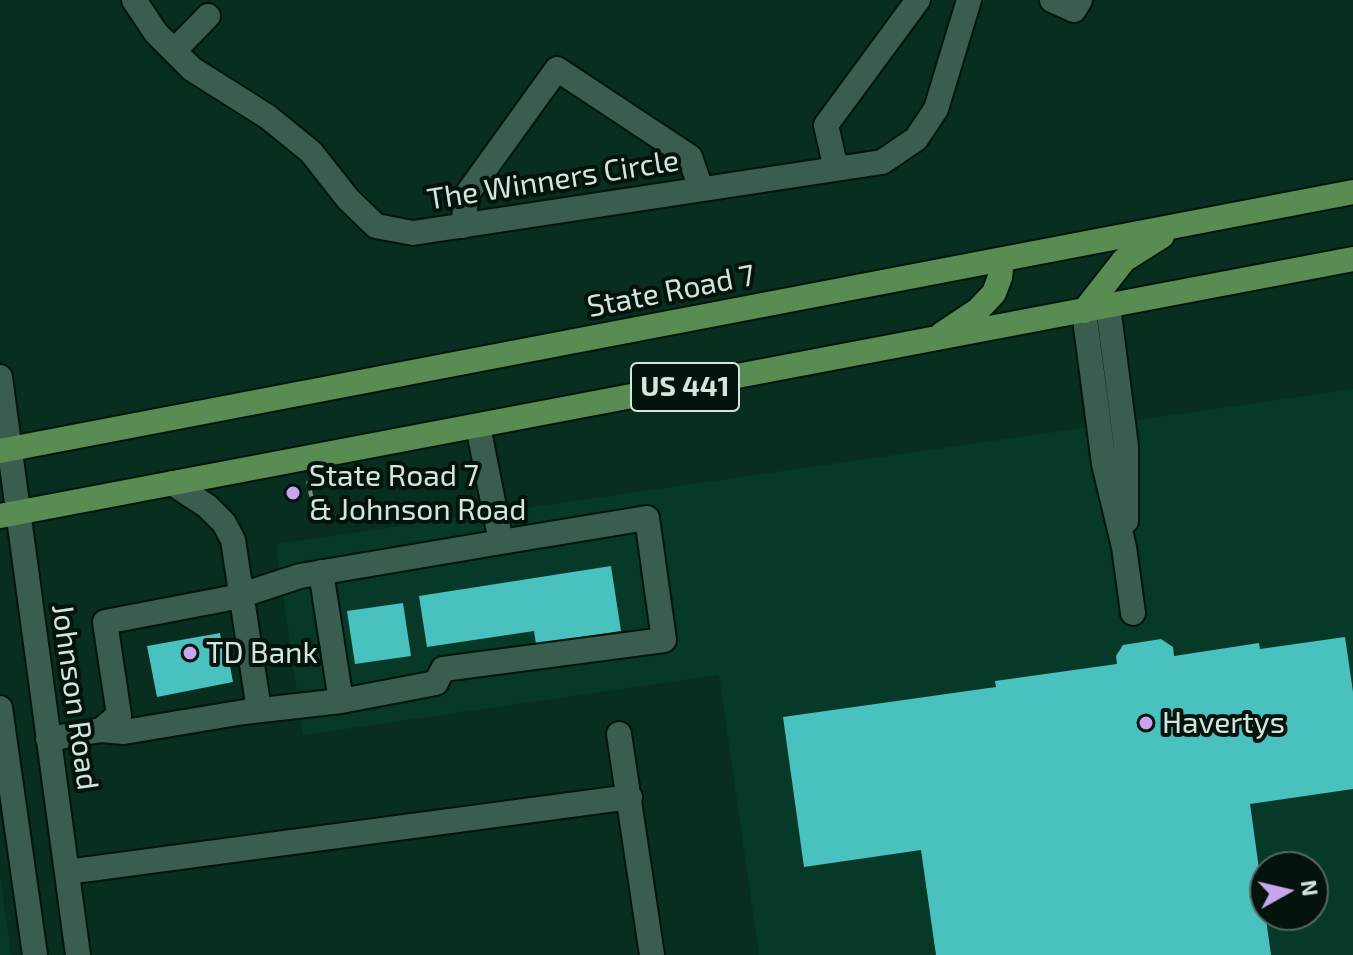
<!DOCTYPE html>
<style>
body{margin:0}
#map{position:relative;width:1353px;height:955px;overflow:hidden;background:#082e20;font-family:"Exo 2",sans-serif}
canvas{display:block}
.north{position:absolute;left:1249px;top:851px;width:80px;height:80px;box-sizing:border-box;background:#05130d;border:2px solid #576760;border-radius:50%;rotate:82deg;font-size:22px;font-weight:700;line-height:32px;text-align:center;color:#d3e6dd}
.north::after{content:'';display:block;margin:auto;width:28px;height:36px;background:#c8a6ef;clip-path:polygon(50% 0,100% 100%,50% 72%,0 100%)}
</style>
<div id="map">
<canvas width="1353" height="955"></canvas>
<div class="north">N</div>
</div>
<script>
const ctx = document.querySelector('canvas').getContext('2d');
ctx.lineJoin = 'round';
function fillPath(path, color) { ctx.fillStyle = color; ctx.fill(path, 'evenodd'); }
const shape = rows => new Path2D(rows.map(r => 'M' + r).join(''));
function trace(path, color, width, dash) { ctx.strokeStyle = color; ctx.lineWidth = width; ctx.lineCap = dash ? 'butt' : 'round'; ctx.setLineDash(dash || []); ctx.stroke(path); }
function write(font, color, halo, rows, align = 'center') {
  ctx.font = font + ' "Exo 2",sans-serif'; ctx.lineWidth = 8; ctx.setLineDash([]); ctx.textBaseline = 'middle'; ctx.strokeStyle = halo; ctx.fillStyle = color; for (const [text, x, y, turn = 0] of rows) {
    ctx.save(); ctx.translate(x, y); ctx.rotate((+turn || 0) * Math.PI / 180); ctx.textAlign = isNaN(turn) ? turn : align; if (halo) ctx.strokeText(text, 0, 0); ctx.fillText(text, 0, 0); ctx.restore();
  }
}
fillPath(shape([
 [1353,389,1353,955,759,955,719,675,303,735,276,544],
 [1265,867,1313,867,1313,915,1265,915],
 [0,874,11,955,0,955]
]), '#073928');
fillPath(shape([
 [611,566,621,631,536,644,534,631,427,647,419,596],
 [403,603,411,656,355,664,347,611],
 [220,633,223,651,227,650,233,682,157,697,147,646],
 [1345,637,1353,692,1353,789,1250,804,1271,955,936,955,921,850,804,867,783,717,996,687,995,681,1117,664,1116,656,1123,645,1161,639,1173,647,1174,656,1259,643,1260,649]
]), '#49c1bf');
const minor = shape([
 [134,0,156,33,192,69,268,117,311,152,348,199,376,226,413,233,882,162,916,139,936,109,969,0],
 [1052,0,1074,10,1080,0],
 [174,51,208,16],
 [836,169,826,125,918,0],
 [463,226,467,194,557,69,690,157,701,189],
 [1108,306,1126,446,1126,521],
 [1084,311,1104,464,1124,547,1133,613],
 [0,377,78,955],
 [172,483,207,506,224,523,233,540,259,710],
 [321,572,341,701],
 [0,708,35,955],
 [101,730,119,715,105,622,236,597,300,576,501,542],
 [619,734,652,955],
 [48,739,101,730,124,732,244,712,341,701,436,683,443,669,664,640,647,518,501,542,478,426],
 [67,872,630,797]
]);
const major = shape([
 [1084,311,1124,260,1162,236],
 [942,334,978,310,994,293,1000,277,1002,261],
 [0,451,1353,192],
 [0,516,1353,259]
]);
trace(minor, '#00150b', 28);
trace(major, '#00150b', 28);
trace(shape([
 [308,481,315,514]
]), '#749085', 4, [6, 4]);
trace(minor, '#395d4e', 24);
trace(major, '#598c52', 24);
for (const [x, y, r, color] of [
 [293,493,8,"#c8a6ef"],
 [190,653,8,"#c8a6ef"],
 [1146,723,8,"#c8a6ef"]
]) { const dot = new Path2D(); dot.arc(x, y, r, 0, 2 * Math.PI); ctx.fillStyle = color; ctx.fill(dot); trace(dot, '#05130d', 3); }
for (const [x, y, w] of [
 [685,387,108]
]) { const box = new Path2D(); box.roundRect(x - w / 2, y - 24, w, 48, 6); ctx.fillStyle = '#05130d'; ctx.fill(box); trace(box, '#d3e6dd', 2); }
write('bold 28px', '#d3e6dd', null, [
 ["US 441",685,387]
]);
write('30px', '#d3e6dd', '#05130d', [
 ["The Winners Circle",553,180,-9],
 ["State Road 7",671,291,-11],
 ["Johnson Road",75,697,82]
]);
write('30px', '#d3e6dd', '#05130d', [
 ["State Road 7",309,476],
 ["& Johnson Road",309,510],
 ["TD Bank",206,653],
 ["Havertys",1162,723]
], 'left');
</script>
